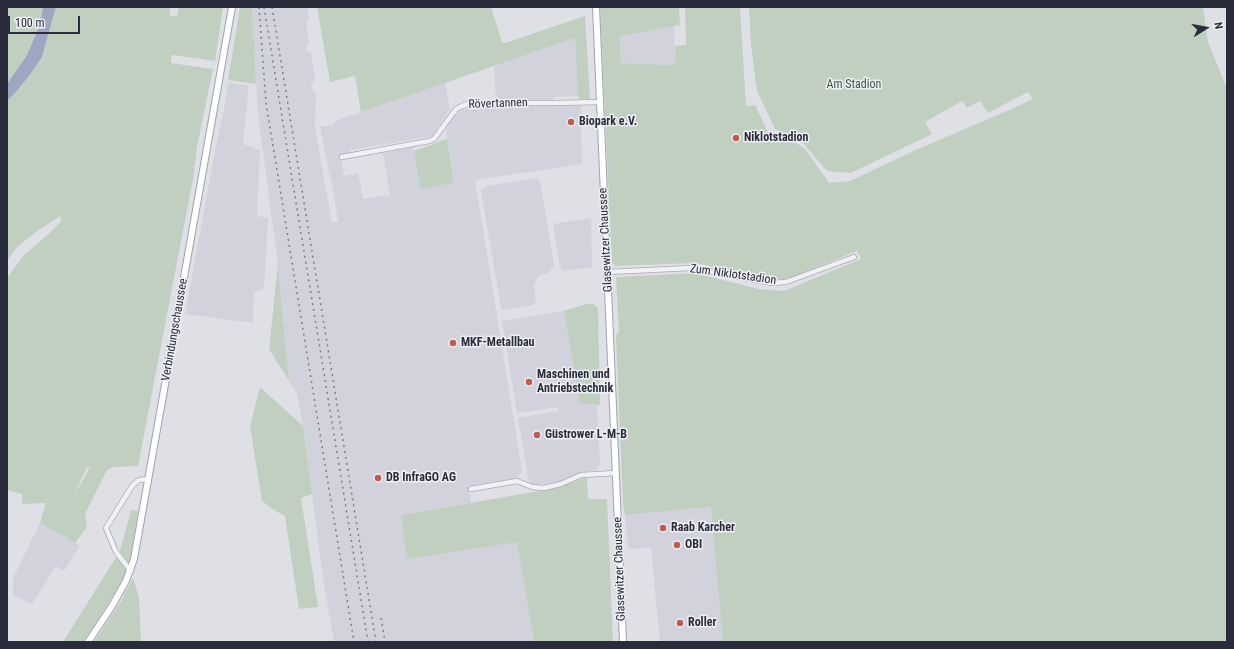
<!DOCTYPE html>
<meta charset="utf-8">
<style>
body{margin:0}
#map{position:relative;width:1234px;height:649px;overflow:hidden;background:#dfe0e6;font-family:"Roboto Condensed",sans-serif}
canvas{display:block}
.frame{position:absolute;inset:0;border:8px solid #2a2c3b;pointer-events:none}
.north{position:absolute;left:1186px;top:8px;width:40px;height:40px;-webkit-text-stroke:3px #eeeff4;paint-order:stroke;rotate:79deg;font-size:11px;font-weight:700;line-height:16px;text-align:center;color:#2a2c3b}
.north::after{content:'';display:block;margin:auto;width:14px;height:18px;background:#2a2c3b;clip-path:polygon(50% 0,100% 100%,50% 72%,0 100%)}
.scale{position:absolute;left:8px;top:16px;width:72px;height:18px;box-sizing:border-box;border:2px solid #2a2c3b;border-top:0;padding-left:5px;font-size:12px;line-height:14px;white-space:nowrap;color:#2a2c3b;-webkit-text-stroke:3px #eeeff4;paint-order:stroke}
</style>
<div id="map">
<canvas width="1234" height="649"></canvas>
<div class="frame"></div>
<div class="north">N</div>
<div class="scale">100 m</div>
</div>
<script>
const ctx = document.querySelector('canvas').getContext('2d');
ctx.lineJoin = 'round';
function fillPath(path, color) { ctx.fillStyle = color; ctx.fill(path, 'evenodd'); }
const shape = rows => new Path2D(rows.map(r => 'M' + r).join(''));
function trace(path, color, width, dash) { ctx.strokeStyle = color; ctx.lineWidth = width; ctx.lineCap = dash ? 'butt' : 'round'; ctx.setLineDash(dash || []); ctx.stroke(path); }
function write(font, color, halo, rows, align = 'center') {
  ctx.font = font + ' "Roboto Condensed",sans-serif'; ctx.lineWidth = 3; ctx.setLineDash([]); ctx.textBaseline = 'middle'; ctx.strokeStyle = halo; ctx.fillStyle = color; for (const [text, x, y, turn = 0] of rows) {
    ctx.save(); ctx.translate(x, y); ctx.rotate((+turn || 0) * Math.PI / 180); ctx.textAlign = isNaN(turn) ? turn : align; if (halo) ctx.strokeText(text, 0, 0); ctx.fillText(text, 0, 0); ctx.restore();
  }
}
fillPath(shape([
 [252,7,307,7,309,21,306,22,309,43,307,44,306,47,307,52,311,51,315,80,311,84,312,89,316,95,315,128,332,223,338,221,331,178,330,178,320,127,335,124,335,121,445,83,450,109,432,136,350,150,350,153,341,155,344,176,358,173,363,199,390,195,383,153,413,147,420,189,454,183,446,131,450,121,463,109,481,106,581,106,582,164,475,180,522,471,516,478,468,486,471,503,401,515,408,559,517,541,534,642,334,642,324,585,303,426,297,394,289,381,278,264,258,115],
 [674,25,675,65,621,63,620,35],
 [575,38,578,96,554,97,554,100,496,100,494,66],
 [228,83,249,85,243,144,260,150,257,216,268,218,264,289,254,292,253,323,185,314,217,140,224,110],
 [537,178,540,182,554,265,548,273,540,275,537,279,534,285,536,303,533,305,503,310,501,308,481,191,486,186],
 [591,218,592,267,563,271,560,267,553,224],
 [564,311,580,402,597,405,600,465,596,470,581,472,562,481,536,485,529,483,518,418,558,411,558,407,517,413,502,321],
 [712,507,723,642,660,642,651,548,628,549,625,515],
 [40,523,80,546,64,571,56,566,32,604,13,595,13,578]
]), '#d1d2db');
fillPath(shape([
 [7,7,43,7,40,24,27,55,7,84],
 [56,7,170,7,170,16,177,16,179,7,223,7,215,61,172,55,171,59,171,63,213,69,197,147,193,179,138,466,114,467,107,470,85,514,87,527,75,543,40,523,46,503,22,504,22,494,7,490,7,278,24,255,53,230,61,221,60,216,36,232,17,247,7,261,7,101,15,93,29,76,42,57],
 [87,467,90,468,74,495],
 [240,7,252,7,256,84,228,80],
 [317,7,491,7,502,42,505,43,585,16,590,99,580,99,578,96,575,38,361,112,355,76,330,82],
 [600,7,679,7,680,25,620,36,621,63,675,65,675,46,686,45,685,7,740,7,746,106,755,105,768,132,798,144,805,149,829,183,850,181,918,149,1016,107,1033,99,1028,92,988,113,980,101,967,108,962,101,925,122,932,134,851,173,827,171,804,144,775,129,757,91,751,45,749,7,1118,7,1118,8,1119,7,1203,7,1208,42,1227,89,1227,642,723,642,711,507,625,515,623,503,616,336,619,331,616,277,696,273,758,289,784,291,861,259,857,251,785,280,694,263,616,266,612,263],
 [447,139,454,183,420,189,414,151],
 [278,264,289,381,269,349],
 [586,304,593,304,598,308,600,405,580,403,564,311],
 [260,387,303,426,312,494,301,498,318,607,299,609,285,516,274,510,262,501,250,426],
 [587,477,588,499,607,499,613,642,534,642,517,542,407,559,401,515,557,488],
 [131,510,138,511,131,557,125,574,105,609,83,642,63,642,120,551],
 [133,578,139,598,141,642,94,642,120,603]
]), '#c1cfc1');
fillPath(shape([
 [43,7,56,7,42,57,29,76,15,93,7,101,7,84,27,55,40,24]
]), '#9ea7c2');
const minor = shape([
 [342,157,429,141,434,139,456,109,462,106,471,103,556,103,599,102],
 [608,272,691,268,772,283,786,282,854,257],
 [471,489,517,481,532,487,544,488,561,484,581,475,616,473],
 [131,571,116,552,106,528,132,486,139,480,149,479]
]);
const major = shape([
 [596,7,623,642],
 [88,642,112,606,126,581,134,559,232,7]
]);
trace(minor, '#a9aab3', 6);
trace(major, '#9fa2b0', 8);
trace(minor, '#f1f1f5', 4.5);
trace(major, '#fff', 6);
trace(shape([
 [259,7,266,103,354,642],
 [264,7,368,642],
 [272,7,376,642],
 [381,618,385,642]
]), '#7a7d8e', 1.5, [2, 4]);
for (const [x, y, r, color] of [
 [571,122,4,"#bd5b51"],
 [736,138,4,"#bd5b51"],
 [453,343,4,"#bd5b51"],
 [529,382,4,"#bd5b51"],
 [537,435,4,"#bd5b51"],
 [378,478,4,"#bd5b51"],
 [663,528,4,"#bd5b51"],
 [677,545,4,"#bd5b51"],
 [680,623,4,"#bd5b51"]
]) { const dot = new Path2D(); dot.arc(x, y, r, 0, 2 * Math.PI); ctx.fillStyle = color; ctx.fill(dot); trace(dot, '#eeeff4', 1.5); }
write('12px', '#39553a', '#eeeff4', [
 ["Am Stadion",854,85]
]);
write('12px', '#2a2c3b', '#eeeff4', [
 ["Rövertannen",498,104,-2],
 ["Glasewitzer Chaussee",606,240,-93],
 ["Zum Niklotstadion",733,275,8],
 ["Verbindungschaussee",175,330,-80],
 ["Glasewitzer Chaussee",620,569,-92]
]);
write('bold 12px', '#2a2c3b', '#eeeff4', [
 ["Biopark e.V.",579,122],
 ["Niklotstadion",744,138],
 ["MKF-Metallbau",461,343],
 ["Maschinen und",537,375],
 ["Antriebstechnik",537,389],
 ["Güstrower L-M-B",545,435],
 ["DB InfraGO AG",386,478],
 ["Raab Karcher",671,528],
 ["OBI",685,545],
 ["Roller",688,623]
], 'left');
</script>
